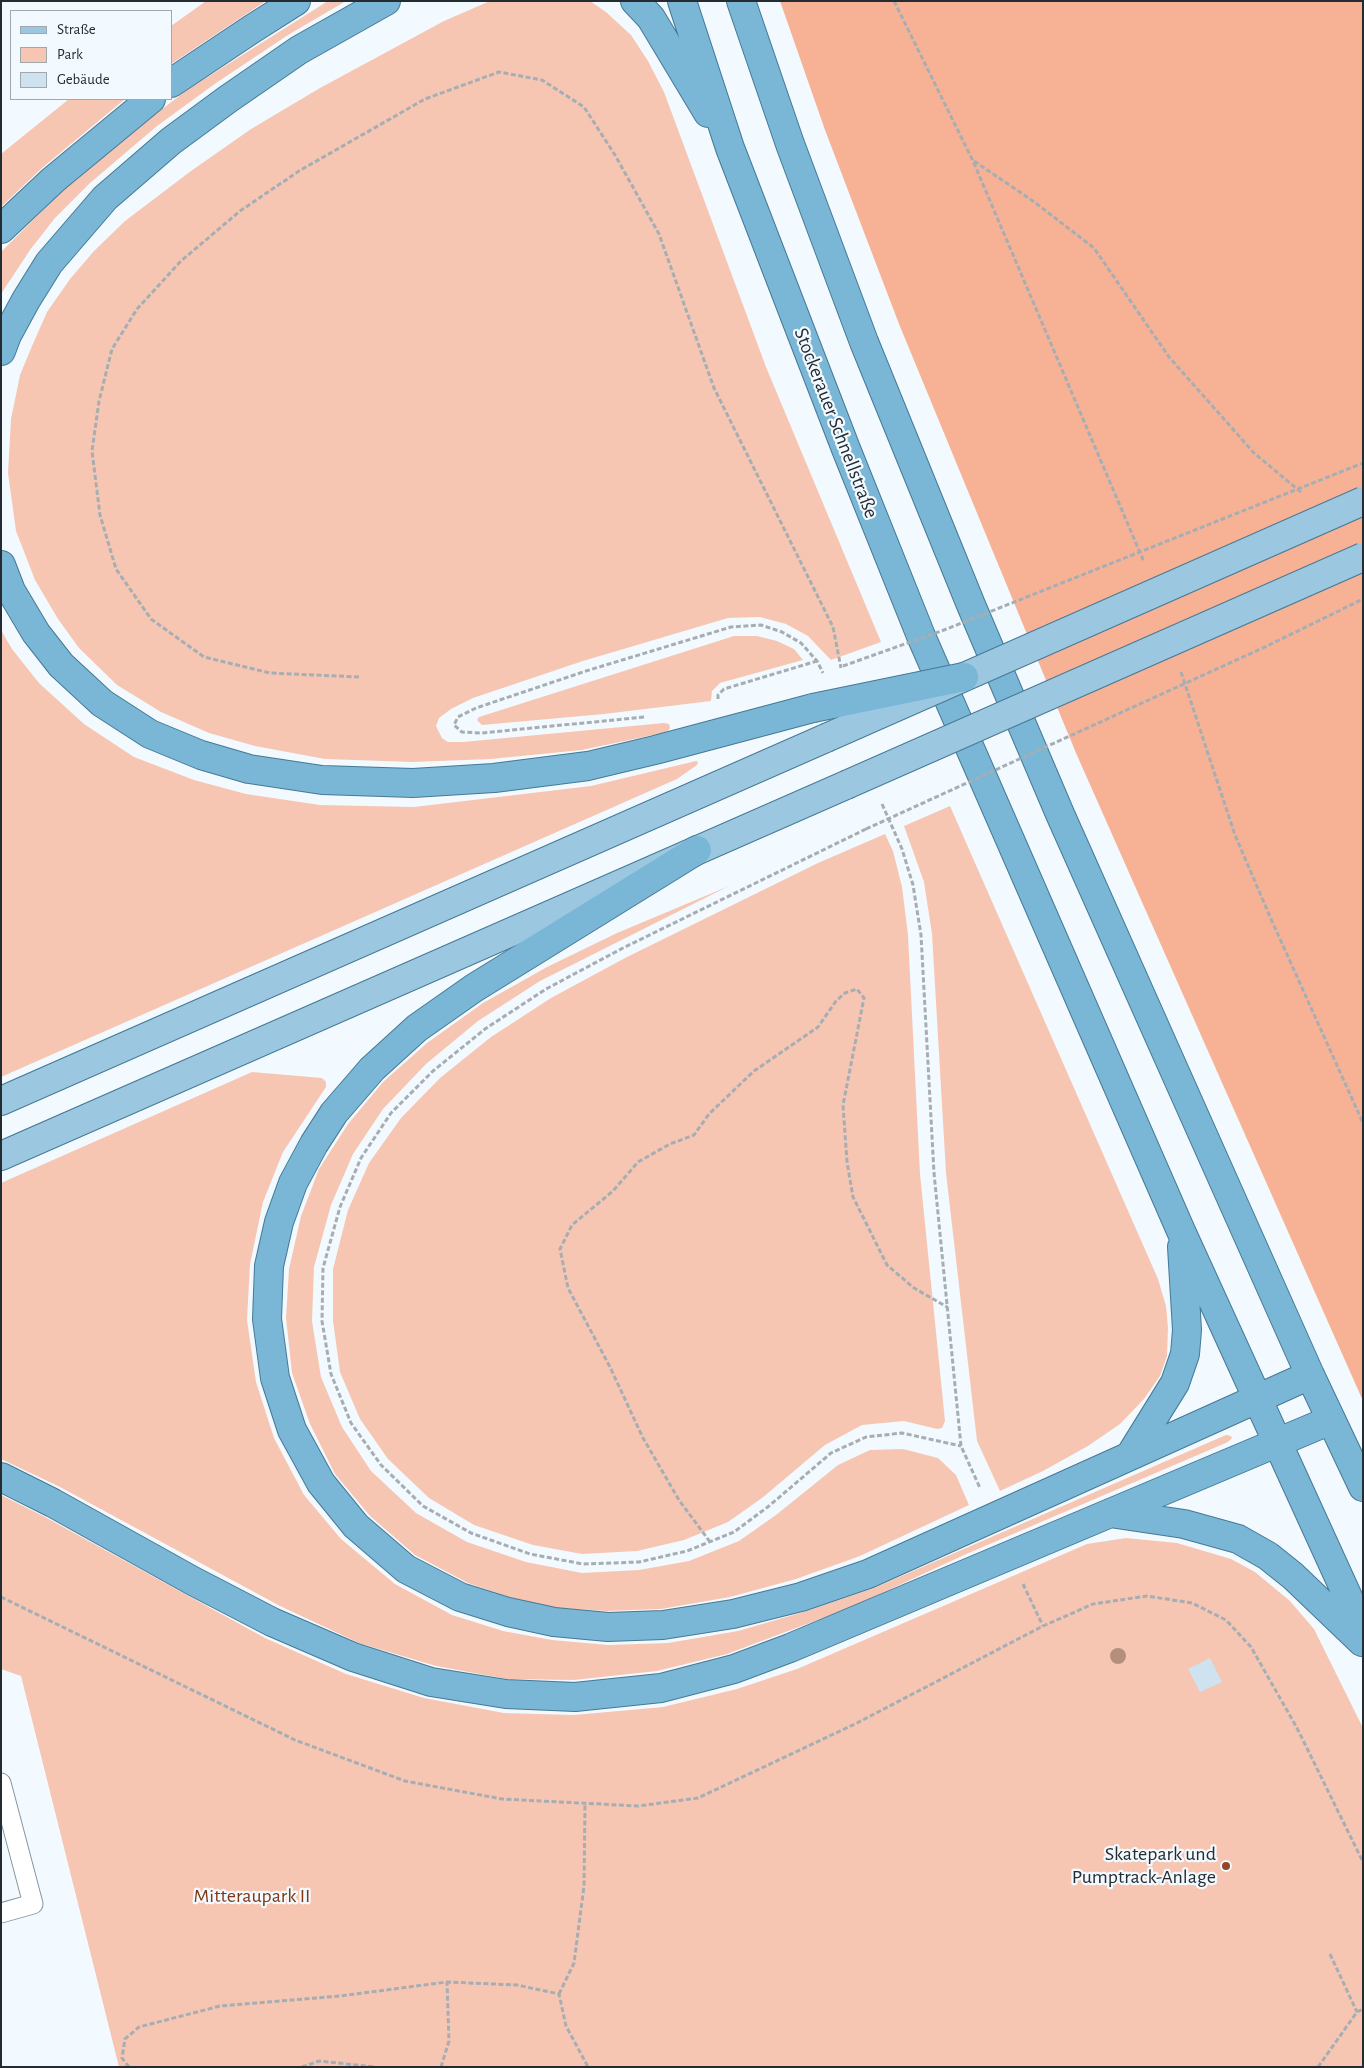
<!DOCTYPE html>
<meta charset="utf-8">
<style>
body{margin:0}
#map{position:relative;width:1364px;height:2068px;overflow:hidden;background:#f2faff;font-family:"Alegreya Sans",sans-serif}
canvas{display:block}
.frame{position:absolute;inset:0;border:2px solid #242c31;pointer-events:none}
.legend{position:absolute;left:10px;top:10px;width:162px;height:90px;box-sizing:border-box;background:#f2faff;border:1px solid #a0a8ad;margin:0;padding:6px 9px;list-style:none;font-size:15px;color:#242c31}
.legend li{display:flex;align-items:center;gap:10px;height:25px}
.legend b{width:25px;border:1px solid #a0a8ad}
</style>
<div id="map">
<canvas width="1364" height="2068"></canvas>
<div class="frame"></div>
<ul class="legend">
<li><b style="height:6px;background:#9bc8e0"></b>Straße</li>
<li><b style="height:14px;background:#f7c6b3"></b>Park</li>
<li><b style="height:14px;background:#cee3ef"></b>Gebäude</li>
</ul>
</div>
<script>
const ctx = document.querySelector('canvas').getContext('2d');
ctx.lineJoin = 'round';
function fillPath(path, color) { ctx.fillStyle = color; ctx.fill(path, 'evenodd'); }
const shape = rows => new Path2D(rows.map(r => 'M' + r).join(''));
function trace(path, color, width, dash) { ctx.strokeStyle = color; ctx.lineWidth = width; ctx.lineCap = dash ? 'butt' : 'round'; ctx.setLineDash(dash || []); ctx.stroke(path); }
function write(font, color, halo, rows, align = 'center') {
  ctx.font = font + ' "Alegreya Sans",sans-serif'; ctx.lineWidth = 4.5; ctx.setLineDash([]); ctx.textBaseline = 'middle'; ctx.strokeStyle = halo; ctx.fillStyle = color; for (const [text, x, y, turn = 0] of rows) {
    ctx.save(); ctx.translate(x, y); ctx.rotate((+turn || 0) * Math.PI / 180); ctx.textAlign = isNaN(turn) ? turn : align; if (halo) ctx.strokeText(text, 0, 0); ctx.fillText(text, 0, 0); ctx.restore();
  }
}
fillPath(shape([
 [206,1,266,1,171,64,171,26],
 [328,1,346,1,288,35,216,83,157,126,90,183,55,218,30,250,1,294,1,252,63,190,127,136,187,90],
 [490,1,590,1,606,12,631,35,648,61,664,92,766,367,881,642,831,660,808,636,786,624,760,617,728,618,583,661,473,698,451,709,439,718,436,726,442,738,448,742,463,742,664,723,669,724,670,728,667,732,582,750,491,759,413,762,325,759,255,746,209,733,161,712,117,685,79,648,58,619,35,580,16,531,8,473,11,419,20,375,32,346,47,312,70,279,94,251,125,221,191,171,251,129,320,88,444,21],
 [69,99,125,99,42,168,1,207,1,154],
 [1,630,12,649,39,683,84,724,134,757,194,780,246,794,320,805,414,807,591,786,696,761,698,762,697,765,677,779,1,1077],
 [734,636,757,636,777,641,794,649,803,660,720,683,712,691,711,701,604,714,482,725,477,720,479,717],
 [950,806,1158,1279,1166,1306,1168,1328,1167,1356,1160,1376,1144,1399,1120,1424,1088,1446,1043,1471,1000,1491,977,1441,946,1173,932,934,924,882,904,826],
 [885,834,893,851,902,887,908,935,920,1174,945,1421,942,1428,937,1429,904,1421,862,1425,825,1445,762,1498,728,1522,684,1540,637,1551,582,1554,533,1545,474,1525,429,1498,388,1459,360,1419,340,1372,333,1321,333,1269,348,1210,369,1163,401,1118,440,1078,491,1037,551,998,627,957,818,863],
 [729,886,540,981,478,1021,426,1064,383,1109,353,1154,331,1205,314,1267,312,1321,321,1377,342,1427,371,1471,416,1513,467,1542,526,1562,582,1573,639,1570,689,1561,739,1541,776,1515,838,1465,870,1450,903,1449,938,1458,956,1475,969,1505,860,1556,796,1579,730,1597,661,1609,607,1611,556,1608,512,1598,468,1583,415,1555,370,1516,335,1474,310,1424,292,1373,286,1318,289,1269,301,1216,319,1169,348,1124,383,1082,427,1043,483,1003,547,967,617,933],
 [252,1072,322,1078,326,1082,326,1087,283,1152,263,1202,250,1264,247,1320,256,1382,274,1438,304,1495,341,1539,395,1584,452,1615,503,1631,552,1640,608,1645,668,1643,738,1631,807,1611,874,1588,1226,1435,1231,1436,1232,1438,1228,1442,964,1555,852,1607,727,1654,657,1671,574,1680,507,1679,436,1666,359,1643,280,1606,60,1487,1,1459,1,1183],
 [1,1495,45,1517,265,1638,346,1674,424,1698,504,1713,574,1715,663,1707,737,1689,797,1669,1087,1544,1126,1538,1177,1543,1231,1559,1255,1572,1290,1601,1314,1629,1363,1728,1363,2067,119,2067,21,1676,1,1669]
]), '#f7c6b3');
fillPath(shape([
 [780,1,1363,1,1363,1401,1076,753,899,324,825,130]
]), '#f7b296');
fillPath(shape([
 [1210,1658,1222,1682,1200,1692,1188,1669]
]), '#cee3ef');
const service = shape([
 [1,1783,33,1904,1,1913]
]);
const primary = shape([
 [1,1101,826,738],
 [1,1156,846,785]
]);
const trunk = shape([
 [635,1,651,18,708,113],
 [682,1,730,148,846,449,921,636,1181,1231,1363,1630],
 [741,1,790,144,864,342,971,605,1060,814,1310,1375,1363,1487],
 [171,83,252,29,296,1],
 [1,229,53,180,151,99],
 [1,351,7,335,26,300,49,263,105,198,171,141,228,99,299,50,386,1],
 [1,565,11,591,36,633,61,665,102,703,150,734,201,755,249,769,322,780,413,783,494,778,588,766,655,750,813,708],
 [697,850,474,988,417,1028,372,1069,334,1113,314,1144,293,1183,279,1222,269,1266,267,1319,275,1378,292,1430,321,1483,356,1526,406,1569,460,1597,508,1612,554,1622,608,1627,663,1625,733,1614,801,1597,868,1574,1310,1375],
 [1131,1454,1175,1383,1185,1354,1187,1330,1182,1247],
 [1,1477,53,1503,193,1581,272,1622,353,1657,431,1682,506,1694,575,1697,661,1688,734,1669,790,1648,1331,1420],
 [1110,1513,1184,1524,1238,1539,1268,1556,1293,1576,1362,1642]
]);
trace(service, '#8397a2', 21);
trace(primary, '#467995', 30);
trace(trunk, '#467995', 30);
trace(shape([
 [894,1,973,161,1144,562],
 [974,161,1033,201,1094,248,1169,357,1254,453,1302,493],
 [1181,672,1235,835,1271,919,1363,1123],
 [359,677,270,673,204,657,151,619,116,569,100,515,92,451,99,401,112,349,137,309,181,261,240,211,299,171,425,99,499,72,542,80,584,107,615,155,659,234,714,388,833,627,841,668],
 [718,699,718,695,724,689,817,661],
 [644,717,482,733,462,732,454,725,458,717,476,708,586,671,731,627,761,625,782,632,801,643,817,661,823,673],
 [882,804,902,849,913,885,921,935,934,1173,961,1446,980,1488],
 [866,829,623,948,546,989,485,1029,433,1071,391,1113,361,1158,340,1207,323,1268,322,1321,331,1374,351,1423,381,1465,423,1506,471,1533,530,1554,583,1564,639,1562,687,1551,734,1532,769,1506,831,1453,866,1437,902,1433,961,1446],
 [710,1542,679,1500,643,1438,610,1367,568,1288,560,1249,572,1225,613,1191,638,1162,670,1144,694,1135,709,1114,754,1071,818,1027,836,1001,845,993,857,989,864,998,843,1105,847,1162,853,1197,887,1265,914,1288,947,1307],
 [1023,1584,1043,1626],
 [1,1597,295,1740,405,1781,502,1799,638,1806,698,1798,857,1723,1043,1626,1093,1604,1147,1596,1192,1603,1226,1620,1251,1647,1297,1728,1363,1862],
 [1330,1954,1357,2012],
 [559,1994,574,1963,584,1886,585,1804],
 [129,2067,122,2058,125,2039,139,2027,220,2006,340,1996,447,1982,517,1985,559,1994,566,2026,588,2067],
 [302,2067,319,2061,375,2067],
 [441,2067,449,2041,447,1982],
 [1318,2067,1357,2012,1363,2009]
]), '#a6aeb3', 3, [5, 2.5]);
trace(service, '#fff', 19);
trace(primary, '#9bc8e0', 28);
trace(trunk, '#7ab6d6', 28);
const primaryBridge = shape([
 [826,738,1363,501],
 [846,785,1363,557]
]);
const trunkBridge = shape([
 [813,708,964,677]
]);
trace(primaryBridge, '#467995', 30, []);
trace(trunkBridge, '#467995', 30, []);
trace(shape([
 [843,666,944,630,1363,463],
 [866,829,1267,646,1363,599]
]), '#a6aeb3', 3, [5, 2.5]);
trace(primaryBridge, '#9bc8e0', 28);
trace(trunkBridge, '#7ab6d6', 28);
ctx.fillStyle = '#b48f7d';
for (const [x, y] of [
 [1118,1656]
]) { ctx.beginPath(); ctx.arc(x, y, 8, 0, 2 * Math.PI); ctx.fill(); }
for (const [x, y, r, color] of [
 [1226,1866,5,"#8f4727"]
]) { const dot = new Path2D(); dot.arc(x, y, r, 0, 2 * Math.PI); ctx.fillStyle = color; ctx.fill(dot); trace(dot, '#f2faff', 2); }
write('20px', '#242c31', '#f2faff', [
 ["Stockerauer Schnellstraße",836,423,69]
]);
write('20px', '#242c31', '#f2faff', [
 ["Skatepark und",1216,1854],
 ["Pumptrack-Anlage",1216,1877]
], 'right');
write('20px', '#823712', '#f2faff', [
 ["Mitteraupark II",252,1896]
]);
</script>
